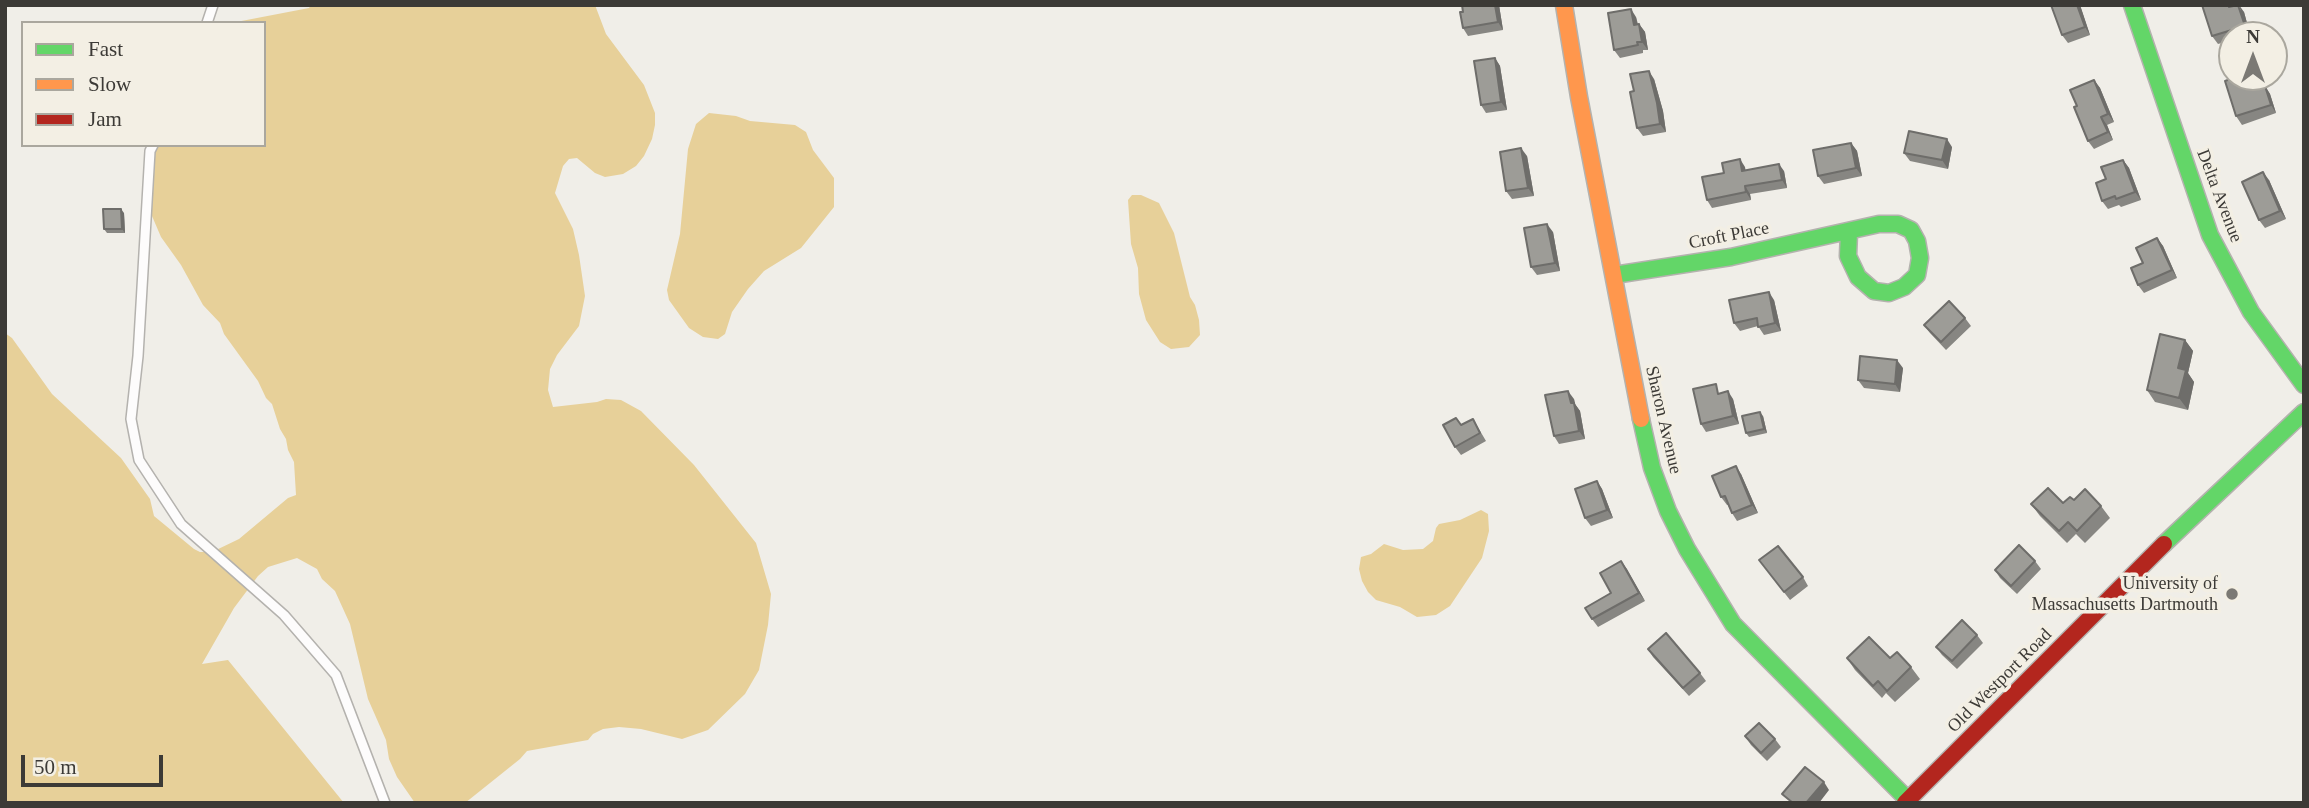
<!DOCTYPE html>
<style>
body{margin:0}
#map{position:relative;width:2309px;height:808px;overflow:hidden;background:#f0eee8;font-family:"Times New Roman",serif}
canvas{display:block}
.frame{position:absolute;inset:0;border:7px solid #3c3a36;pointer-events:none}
.legend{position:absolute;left:21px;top:21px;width:245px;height:126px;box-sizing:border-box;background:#f3efe4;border:2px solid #aaa79e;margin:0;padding:9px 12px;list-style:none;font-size:21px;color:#3c3a36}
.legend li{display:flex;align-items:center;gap:14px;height:35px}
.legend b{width:35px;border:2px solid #aaa79e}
.north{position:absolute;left:2218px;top:21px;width:70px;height:70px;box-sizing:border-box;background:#f3efe4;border:2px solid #aaa79e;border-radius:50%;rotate:0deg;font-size:19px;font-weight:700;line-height:28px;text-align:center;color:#3c3a36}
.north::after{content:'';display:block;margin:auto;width:24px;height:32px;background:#7b7974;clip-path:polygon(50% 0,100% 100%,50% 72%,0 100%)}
.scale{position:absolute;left:21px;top:755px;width:142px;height:32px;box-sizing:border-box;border:4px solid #3c3a36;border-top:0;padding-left:9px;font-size:21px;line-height:24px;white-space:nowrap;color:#3c3a36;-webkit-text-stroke:5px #f3efe4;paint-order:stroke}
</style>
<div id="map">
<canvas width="2309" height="808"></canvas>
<div class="frame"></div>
<ul class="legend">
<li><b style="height:9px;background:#63d668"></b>Fast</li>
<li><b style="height:9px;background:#ff974d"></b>Slow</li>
<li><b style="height:9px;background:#b3261e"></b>Jam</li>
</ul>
<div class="north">N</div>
<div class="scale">50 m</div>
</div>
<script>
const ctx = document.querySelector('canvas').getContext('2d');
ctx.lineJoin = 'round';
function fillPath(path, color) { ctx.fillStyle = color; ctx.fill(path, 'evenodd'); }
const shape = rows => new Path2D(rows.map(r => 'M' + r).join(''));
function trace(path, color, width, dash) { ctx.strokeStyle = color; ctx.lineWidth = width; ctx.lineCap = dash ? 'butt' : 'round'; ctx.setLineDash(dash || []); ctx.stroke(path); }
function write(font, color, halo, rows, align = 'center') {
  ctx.font = font + ' "Times New Roman",serif'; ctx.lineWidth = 7; ctx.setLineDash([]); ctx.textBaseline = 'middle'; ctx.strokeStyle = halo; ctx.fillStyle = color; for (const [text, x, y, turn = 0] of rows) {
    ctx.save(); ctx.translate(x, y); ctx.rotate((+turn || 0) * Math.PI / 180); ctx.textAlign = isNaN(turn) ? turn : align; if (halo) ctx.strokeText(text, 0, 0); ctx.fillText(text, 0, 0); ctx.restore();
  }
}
fillPath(shape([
 [311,5,595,5,606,34,644,85,655,113,655,125,652,139,644,156,636,166,623,174,605,177,595,173,577,158,569,159,563,166,555,193,573,229,579,255,585,296,579,326,557,355,550,369,548,390,553,407,597,402,606,399,621,400,641,411,694,465,756,543,771,594,768,625,759,670,745,694,708,730,682,739,641,729,619,727,603,729,593,734,588,740,527,751,520,759,465,803,415,803,397,777,389,759,386,740,368,699,350,624,335,591,322,579,317,569,297,558,268,567,258,576,234,608,202,664,228,660,344,803,5,803,5,333,12,338,52,394,121,458,150,499,154,516,194,549,200,552,212,552,239,539,288,498,296,495,294,462,288,450,286,439,280,429,272,404,266,398,258,381,224,334,220,323,203,305,181,265,161,237,152,216,148,186,154,145,264,145,264,23,231,23,309,8],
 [709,113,736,116,750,121,795,125,806,132,813,150,834,178,834,207,801,248,764,271,748,289,732,312,725,334,718,339,703,337,689,328,669,300,667,290,680,234,688,149,696,124],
 [1132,195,1141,195,1159,203,1174,233,1190,297,1195,305,1199,320,1200,335,1189,347,1171,349,1160,342,1146,320,1139,294,1138,268,1131,244,1128,200],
 [1481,510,1488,514,1489,531,1482,558,1450,606,1436,615,1417,617,1400,607,1376,600,1368,592,1362,581,1359,569,1361,557,1371,554,1384,544,1403,550,1423,549,1433,541,1436,528,1439,524,1460,520]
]), '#e7d099');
const lane = shape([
 [207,23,213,5],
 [153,145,150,151,138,356,131,419,139,460,181,524,284,615,336,675,385,803]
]);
const fast = shape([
 [2132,5,2210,235,2251,312,2304,385],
 [1614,275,1731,257,1879,224,1898,224,1911,230,1917,241,1920,258,1917,275,1904,287,1889,293,1874,291,1858,277,1848,256,1849,232],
 [1641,419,1652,468,1668,511,1687,549,1733,624,1908,800],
 [2164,544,2304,412]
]);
const slow = shape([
 [1564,5,1579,97,1641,419]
]);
const jam = shape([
 [1905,803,2164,544]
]);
trace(lane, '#b4b2ae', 12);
trace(fast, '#b4b2ae', 19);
trace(slow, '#b4b2ae', 19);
trace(jam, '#b4b2ae', 19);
trace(lane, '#fdfcfc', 9);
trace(fast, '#63d668', 16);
trace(slow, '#ff974d', 16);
trace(jam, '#b3261e', 16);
fillPath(shape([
 [1462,5,1499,5,1503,30,1468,36,1463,28,1463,12],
 [2051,5,2080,5,2090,35,2068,43,2062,35],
 [2202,5,2231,5,2244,12,2250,34,2246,35,2232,35,2232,40,2218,44,2212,36],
 [1636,17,1638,24,1639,24,1645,32,1648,50,1643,50,1643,53,1620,58,1614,50],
 [1495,58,1500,66,1507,110,1486,113,1481,105],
 [1654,79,1663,111,1666,132,1643,136,1637,128,1634,91],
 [2094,80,2100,88,2114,122,2107,125,2113,140,2094,149,2088,141,2077,106],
 [2254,81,2257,89,2265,86,2270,94,2276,113,2242,125,2236,116],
 [1851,143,1857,151,1862,176,1824,184,1818,176],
 [1952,147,1948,169,1910,161,1904,153],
 [1527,156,1534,196,1512,199,1506,191],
 [2123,160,2129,168,2141,200,2121,207,2119,205,2108,209,2102,201,2106,179],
 [1745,167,1745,170,1784,171,1787,188,1750,194,1751,200,1712,208,1707,200,1724,173],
 [2269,180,2286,219,2265,228,2259,220],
 [124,213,125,233,107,233,104,229],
 [1553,232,1560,271,1537,275,1531,267],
 [2157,238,2163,246,2177,278,2144,293,2138,285,2143,263],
 [1774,300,1781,331,1764,335,1758,326,1740,331,1734,323],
 [1965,318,1971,326,1946,350,1930,333,1924,325],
 [2185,340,2193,351,2188,373,2194,382,2188,410,2155,402,2147,390],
 [1903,368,1900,392,1864,388,1858,380],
 [1721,393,1733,399,1739,424,1706,432,1701,424],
 [1574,399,1575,404,1580,411,1585,439,1559,444,1554,436],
 [1763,416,1767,433,1749,437,1746,433],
 [1456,418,1462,425,1473,419,1486,441,1461,455,1455,447],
 [1741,474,1758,513,1737,521,1732,513,1728,505,1727,505,1721,497],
 [1597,481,1602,489,1613,518,1591,526,1585,518],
 [2074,500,2101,506,2110,518,2085,543,2076,534,2067,543,2040,516,2031,504,2063,503],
 [1621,561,1645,601,1598,627,1592,619,1611,593],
 [2035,561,2041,569,2017,594,2000,578,1995,570],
 [1765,568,1803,577,1808,586,1790,600],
 [1977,635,1983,643,1957,669,1942,655,1936,647],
 [1648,649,1700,673,1706,681,1689,696,1653,657],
 [1847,658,1890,658,1911,667,1920,679,1895,702,1886,693,1882,698,1855,670],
 [1745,736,1775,739,1781,747,1767,761,1751,745]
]), '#878682');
fillPath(shape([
 [1495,5,1499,5,1503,30,1498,22],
 [2077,5,2080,5,2090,35,2085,27],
 [2239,5,2244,12,2250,34,2245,26],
 [1631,9,1636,17,1639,33,1634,25],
 [1639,24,1645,32,1648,50,1642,42],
 [1495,58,1500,66,1507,110,1501,102],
 [1649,71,1654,79,1663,111,1666,132,1660,124],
 [2250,77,2251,77,2254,81,2259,97,2254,89],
 [2094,80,2100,88,2114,122,2108,114],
 [2265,86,2270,94,2276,113,2271,105],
 [2101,117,2107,125,2113,140,2108,132],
 [1947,139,1952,147,1948,169,1942,160],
 [1851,143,1857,151,1862,176,1856,168],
 [1521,148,1527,156,1534,196,1528,188],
 [1740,159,1745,167,1747,178,1742,171],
 [2123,160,2129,168,2141,200,2135,192],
 [1779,164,1784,171,1787,188,1782,180],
 [2263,172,2269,180,2286,219,2280,211],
 [1745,186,1750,194,1751,200,1746,192],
 [121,209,124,213,125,233,122,229],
 [1547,224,1553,232,1560,271,1555,263],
 [2157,238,2163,246,2177,278,2172,270],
 [1769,292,1774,300,1781,331,1775,323],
 [2185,340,2193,351,2188,373,2194,382,2188,410,2179,398,2178,368],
 [1897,360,1903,368,1900,392,1895,384],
 [1568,391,1574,399,1575,404,1580,411,1585,439,1579,431,1571,403],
 [1728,391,1733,399,1739,424,1733,416],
 [1760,412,1763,416,1767,433,1764,429],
 [1736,466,1741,474,1758,513,1752,505],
 [1597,481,1602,489,1613,518,1607,510],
 [1621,561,1627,569,1645,601,1639,593],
 [1824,782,1829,790,1819,803,1806,803]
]), '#6e6d6a');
const building = shape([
 [1462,5,1495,5,1498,22,1463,28,1460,12,1463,12,1462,5],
 [2051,5,2077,5,2085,27,2062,35,2051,5],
 [2202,5,2228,5,2229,7,2238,5,2245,26,2212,36,2202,5],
 [1631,9,1634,25,1639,24,1642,42,1637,42,1638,45,1614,50,1608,13,1631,9],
 [1495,58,1501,102,1481,105,1474,61,1495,58],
 [1649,71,1657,103,1660,124,1637,128,1630,92,1634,91,1630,74,1649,71],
 [2236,77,2250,77,2254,89,2265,86,2271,105,2236,116,2225,81,2236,77],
 [2094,80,2108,114,2101,117,2108,132,2088,141,2074,107,2077,106,2070,90,2094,80],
 [1909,131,1947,139,1942,160,1904,153,1909,131],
 [1851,143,1856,168,1818,176,1813,150,1851,143],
 [1521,148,1528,188,1506,191,1500,152,1521,148],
 [1740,159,1742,171,1779,164,1782,180,1745,186,1746,192,1707,200,1702,177,1724,173,1722,163,1740,159],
 [2123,160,2135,192,2116,199,2115,196,2102,201,2096,183,2106,179,2101,167,2123,160],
 [2263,172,2280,211,2259,220,2242,182,2263,172],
 [103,209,121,209,122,229,104,229,103,209],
 [1547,224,1555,263,1531,267,1524,228,1547,224],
 [2157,238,2172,270,2138,285,2131,268,2143,263,2136,248,2157,238],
 [1769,292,1775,323,1758,327,1757,318,1734,323,1729,300,1769,292],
 [1949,301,1965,318,1941,342,1924,325,1949,301],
 [2160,334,2185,340,2178,368,2186,370,2179,398,2147,390,2160,334],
 [1860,356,1897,360,1895,384,1858,380,1860,356],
 [1716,384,1718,394,1728,391,1733,416,1701,424,1693,389,1716,384],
 [1568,391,1571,403,1574,403,1579,431,1554,436,1545,395,1568,391],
 [1760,412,1764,429,1746,433,1742,416,1760,412],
 [1456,418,1461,425,1473,419,1480,433,1455,447,1443,425,1456,418],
 [1736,466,1752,505,1732,513,1725,496,1721,497,1712,476,1736,466],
 [1597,481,1607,510,1585,518,1575,489,1597,481],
 [2048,488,2063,503,2070,497,2074,500,2085,489,2101,506,2077,531,2068,522,2059,531,2031,504,2048,488],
 [2019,545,2035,561,2011,586,1995,570,2019,545],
 [1778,546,1803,577,1784,592,1759,560,1778,546],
 [1621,561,1639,593,1592,619,1585,608,1611,593,1600,573,1621,561],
 [1962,620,1977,635,1952,661,1936,647,1962,620],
 [1666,633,1700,673,1683,688,1648,649,1666,633],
 [1869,637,1890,658,1897,652,1911,667,1887,691,1878,681,1873,686,1847,658,1869,637],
 [1759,723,1775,739,1761,753,1745,736,1759,723],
 [1805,767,1824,782,1806,803,1793,803,1782,794,1805,767]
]);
fillPath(building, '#9d9c97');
trace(building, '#6e6d6a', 2);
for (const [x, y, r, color] of [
 [2232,594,7,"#7b7974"]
]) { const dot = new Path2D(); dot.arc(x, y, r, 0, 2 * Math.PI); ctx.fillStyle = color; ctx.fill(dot); trace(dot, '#f3efe4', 2.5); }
write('18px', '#3c3a36', '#f3efe4', [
 ["Delta Avenue",2219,196,69],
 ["Croft Place",1729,236,-11],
 ["Sharon Avenue",1663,420,77],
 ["Old Westport Road",2000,681,-45]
]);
write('18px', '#3c3a36', '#f3efe4', [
 ["University of",2218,584],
 ["Massachusetts Dartmouth",2218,605]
], 'right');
</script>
